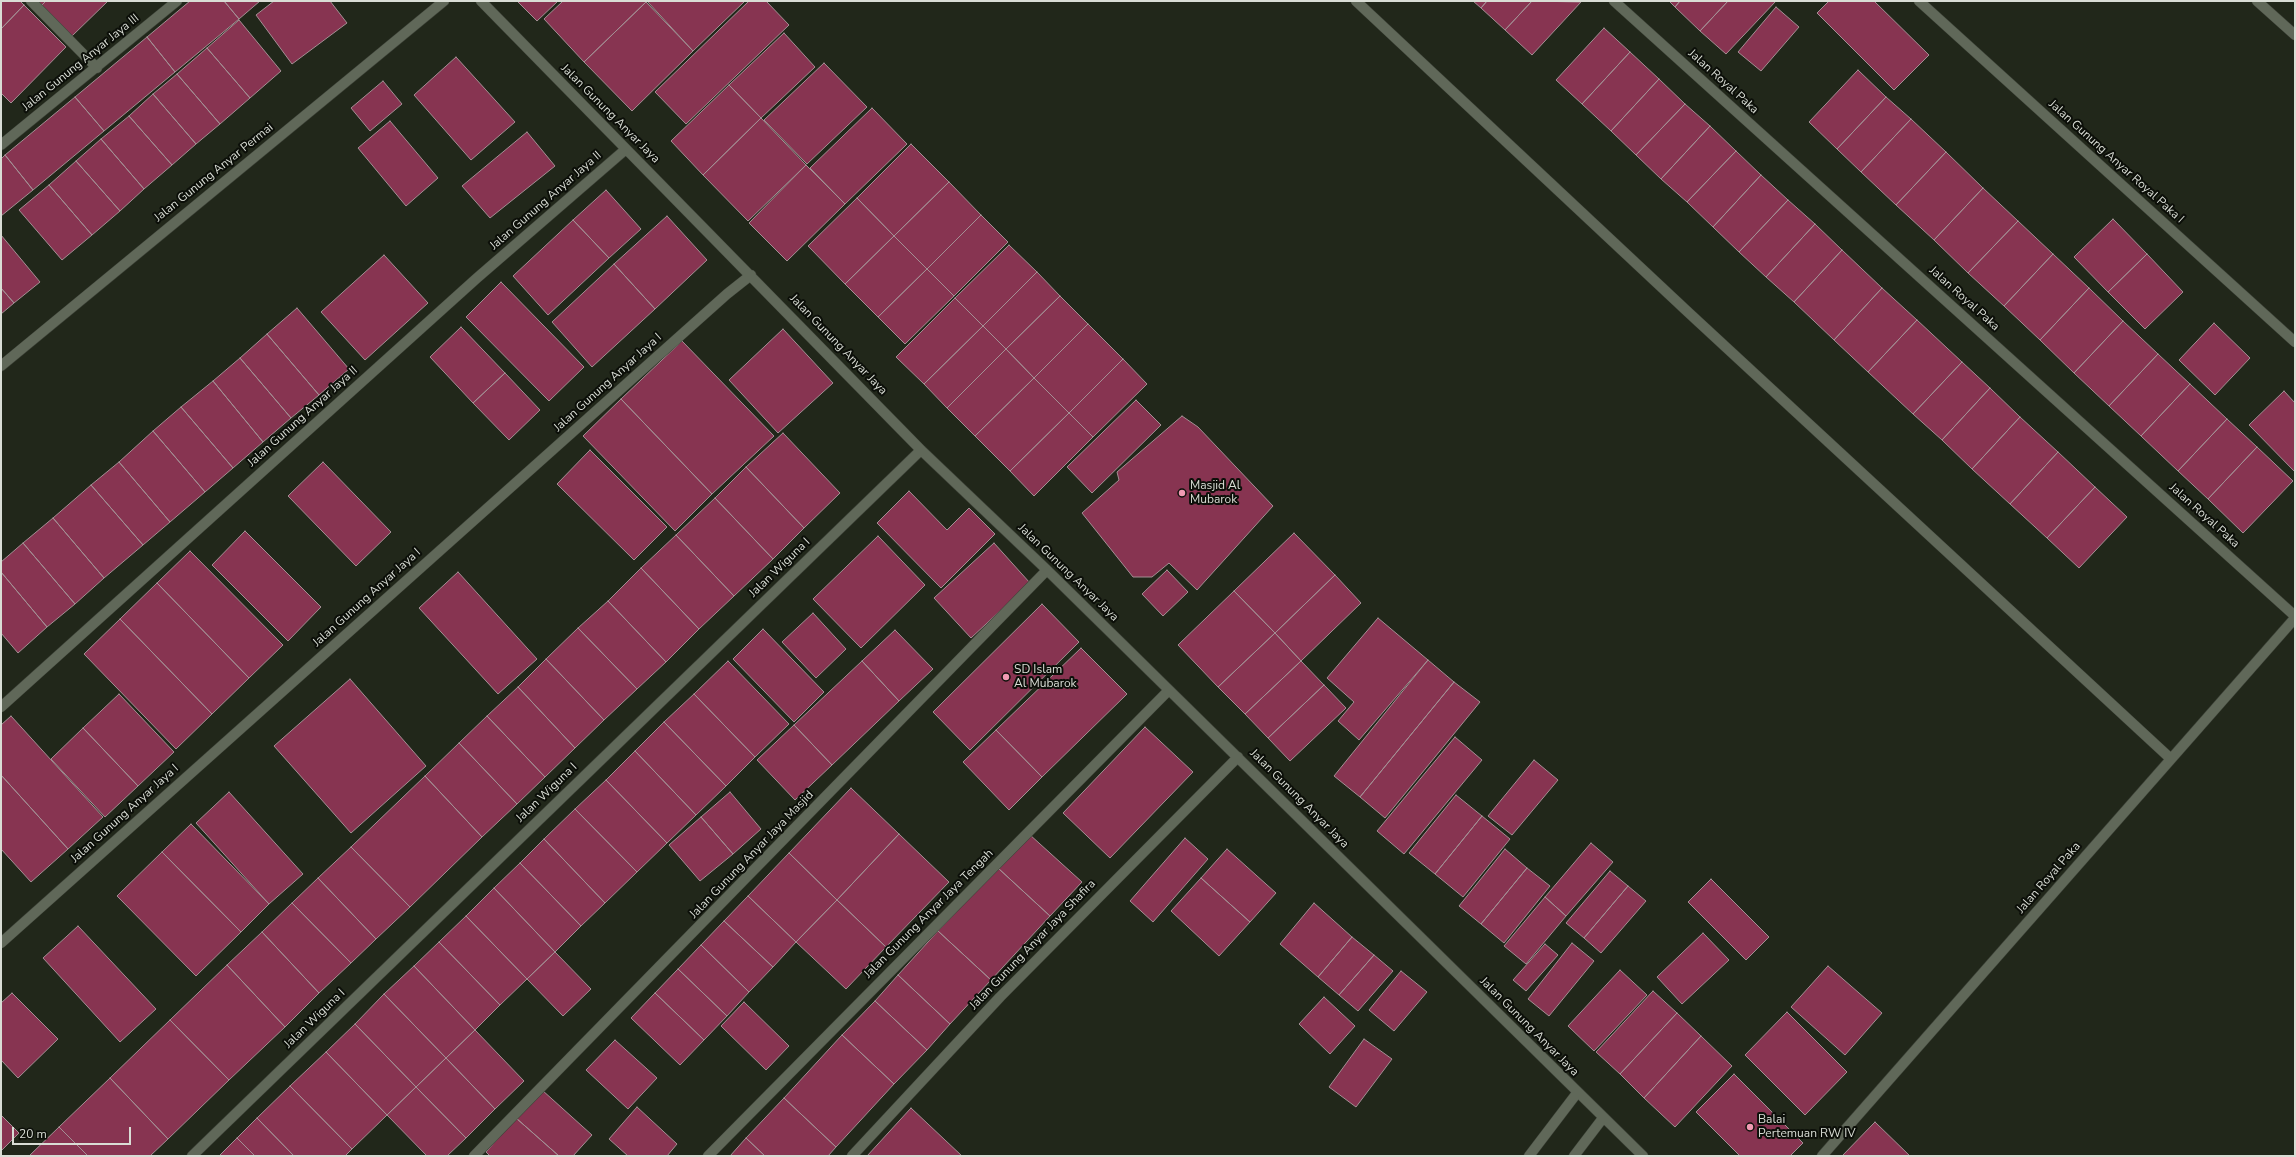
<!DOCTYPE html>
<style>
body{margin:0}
#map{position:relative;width:2296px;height:1157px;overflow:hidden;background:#21271a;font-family:"Nunito Sans",sans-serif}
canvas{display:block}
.frame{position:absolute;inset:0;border:2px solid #d9ddd5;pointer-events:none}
.scale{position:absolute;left:12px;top:1127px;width:119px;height:18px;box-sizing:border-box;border:2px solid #d9ddd5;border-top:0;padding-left:5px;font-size:12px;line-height:14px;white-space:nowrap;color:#d9ddd5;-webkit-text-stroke:3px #0c0f09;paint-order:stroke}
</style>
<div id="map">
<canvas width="2296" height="1157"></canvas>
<div class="frame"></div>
<div class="scale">20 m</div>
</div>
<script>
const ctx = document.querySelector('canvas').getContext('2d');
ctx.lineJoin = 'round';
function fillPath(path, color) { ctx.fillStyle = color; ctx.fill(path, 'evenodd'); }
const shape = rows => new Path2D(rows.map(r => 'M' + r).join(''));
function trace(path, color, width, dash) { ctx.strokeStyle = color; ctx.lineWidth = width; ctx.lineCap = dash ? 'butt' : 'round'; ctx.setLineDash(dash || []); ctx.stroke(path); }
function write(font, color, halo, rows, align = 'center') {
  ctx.font = font + ' "Nunito Sans",sans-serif'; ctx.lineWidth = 4; ctx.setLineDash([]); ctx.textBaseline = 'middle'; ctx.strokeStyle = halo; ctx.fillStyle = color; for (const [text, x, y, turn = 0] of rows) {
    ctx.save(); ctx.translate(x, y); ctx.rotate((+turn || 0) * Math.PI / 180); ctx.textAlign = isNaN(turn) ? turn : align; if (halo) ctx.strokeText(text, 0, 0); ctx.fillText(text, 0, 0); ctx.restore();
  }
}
const building = shape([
 [1,1,20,1,24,5,1,29,1,1],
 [38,1,46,1,42,5,38,1],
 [46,1,108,1,72,36,42,5,46,1],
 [190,1,224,1,239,19,175,72,147,37,190,1],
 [224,1,260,1,239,19,224,1],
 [274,1,330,1,347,23,292,64,256,15,274,1],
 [517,1,558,1,537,21,517,1],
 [563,1,645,1,646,2,584,62,544,19,563,1],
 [647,1,745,1,693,51,647,1],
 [749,1,766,1,789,25,686,124,655,92,749,1],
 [1473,1,1487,1,1481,8,1473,1],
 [1487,1,1532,1,1505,30,1481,8,1487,1],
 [1532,1,1581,2,1532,55,1505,30,1532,1],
 [1669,1,1680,1,1675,7,1669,1],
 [1680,1,1728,1,1700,31,1675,7,1680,1],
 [1728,1,1776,1,1726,54,1700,31,1728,1],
 [1829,1,1874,1,1929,55,1894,90,1817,13,1829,1],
 [646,2,693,51,632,111,584,62,646,2],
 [24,5,66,47,11,103,1,93,1,29,24,5],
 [1776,7,1799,27,1761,71,1738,52,1776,7],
 [239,20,281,71,250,98,207,48,239,20],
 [1604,28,1630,52,1582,104,1556,80,1604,28],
 [784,33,815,67,761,118,729,85,784,33],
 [147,37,175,72,104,131,75,97,147,37],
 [207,48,250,98,220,124,177,74,207,48],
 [1630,52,1659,79,1611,131,1582,104,1630,52],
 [456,57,515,122,471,160,414,95,456,57],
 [824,63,867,107,807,164,764,120,824,63],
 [1858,70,1886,97,1837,149,1809,122,1858,70],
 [177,74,220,124,196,144,153,94,177,74],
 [1659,79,1685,104,1636,155,1611,131,1659,79],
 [383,81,402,104,370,131,351,108,383,81],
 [729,85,761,118,703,175,671,141,729,85],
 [153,94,196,144,172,165,129,116,153,94],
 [75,97,104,131,33,190,5,155,75,97],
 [1886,97,1911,119,1861,172,1837,149,1886,97],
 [1685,104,1710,126,1661,179,1636,155,1685,104],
 [872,108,907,144,845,204,810,168,872,108],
 [129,116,172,165,144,189,101,139,129,116],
 [761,118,806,165,748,221,703,175,761,118],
 [1911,119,1946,152,1896,205,1861,172,1911,119],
 [390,121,438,178,406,206,358,148,390,121],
 [1710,126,1736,151,1687,202,1661,179,1710,126],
 [527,132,555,166,490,218,462,186,527,132],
 [101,139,144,189,120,211,76,161,101,139],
 [911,144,949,182,894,236,857,198,911,144],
 [1736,151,1761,175,1713,227,1687,202,1736,151],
 [1946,152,1983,188,1934,240,1896,205,1946,152],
 [5,155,33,190,1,216,1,159,5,155],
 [76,161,120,211,92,235,49,185,76,161],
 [806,165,845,204,787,261,749,223,806,165],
 [1761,175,1788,200,1739,252,1713,227,1761,175],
 [949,182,981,215,927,269,894,236,949,182],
 [49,185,92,235,62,260,19,210,49,185],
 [1983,188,2018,221,1968,273,1934,240,1983,188],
 [606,190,641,229,609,258,573,220,606,190],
 [857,198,894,236,845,284,808,246,857,198],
 [1788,200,1815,224,1766,277,1739,252,1788,200],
 [981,215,1008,242,954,296,927,269,981,215],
 [667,216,707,260,655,309,614,264,667,216],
 [2113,219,2147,254,2108,292,2074,257,2113,219],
 [573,220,609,258,548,315,513,276,573,220],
 [2018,221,2053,254,2004,306,1968,273,2018,221],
 [1815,224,1842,250,1794,302,1766,277,1815,224],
 [1,235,40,282,14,303,1,288,1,235],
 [894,236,927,269,878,317,845,284,894,236],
 [1009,245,1037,272,983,326,955,298,1009,245],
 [1842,250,1882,288,1834,340,1794,302,1842,250],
 [2053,254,2089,288,2040,340,2004,306,2053,254],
 [2147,254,2183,292,2145,329,2108,292,2147,254],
 [384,255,428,303,365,360,321,312,384,255],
 [614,264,655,309,592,367,552,322,614,264],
 [927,269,954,296,905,344,878,317,927,269],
 [1037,272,1060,296,1006,349,983,326,1037,272],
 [501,282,584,367,549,401,466,317,501,282],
 [1,288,14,303,1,314,1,288],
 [1882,288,1917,320,1868,372,1834,340,1882,288],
 [2089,288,2123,321,2074,373,2040,340,2089,288],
 [1060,296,1088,324,1034,378,1006,349,1060,296],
 [955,298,983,326,924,384,896,357,955,298],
 [297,308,349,369,319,395,267,334,297,308],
 [1917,320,1962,362,1913,414,1868,372,1917,320],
 [2123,321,2158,354,2109,406,2074,373,2123,321],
 [2214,323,2250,358,2215,395,2179,360,2214,323],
 [1088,324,1123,359,1069,413,1034,378,1088,324],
 [983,326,1006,349,947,408,924,384,983,326],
 [461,327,505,373,473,403,430,357,461,327],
 [783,329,833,383,778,433,729,380,783,329],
 [267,334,319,395,291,418,240,358,267,334],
 [682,341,774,436,712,494,621,399,682,341],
 [1006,349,1034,378,975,436,947,408,1006,349],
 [2158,354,2190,384,2141,436,2109,406,2158,354],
 [240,358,291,418,263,442,213,381,240,358],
 [1123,359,1147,384,1093,437,1069,413,1123,359],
 [1962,362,1990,388,1942,440,1913,414,1962,362],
 [505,373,540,410,509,440,473,403,505,373],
 [1034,378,1069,413,1010,471,975,436,1034,378],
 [213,381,263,442,233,468,181,407,213,381],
 [2190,384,2227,419,2178,471,2141,436,2190,384],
 [1990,388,2020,417,1972,469,1942,440,1990,388],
 [2284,391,2295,403,2295,472,2249,425,2284,391],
 [621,399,712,494,675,531,583,436,621,399],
 [1136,400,1161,425,1092,493,1067,467,1136,400],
 [181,407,233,468,205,492,153,431,181,407],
 [1069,413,1093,437,1034,496,1010,471,1069,413],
 [1182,416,1198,427,1273,506,1197,590,1169,563,1152,577,1133,577,1082,513,1119,480,1117,472,1182,416],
 [2020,417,2058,452,2010,504,1972,469,2020,417],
 [2227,419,2257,447,2208,499,2178,471,2227,419],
 [153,431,205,492,170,522,119,462,153,431],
 [783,433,840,493,804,528,746,467,783,433],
 [2257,447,2293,481,2243,533,2208,499,2257,447],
 [590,450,667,527,634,560,557,484,590,450],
 [2058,452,2095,487,2047,538,2010,504,2058,452],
 [119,462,170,522,143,545,91,485,119,462],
 [323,462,391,532,356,566,288,496,323,462],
 [746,467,804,528,773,559,715,498,746,467],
 [91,485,143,545,104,578,53,518,91,485],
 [2095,487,2127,517,2079,568,2047,538,2095,487],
 [909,491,947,530,969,508,995,534,941,588,877,523,909,491],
 [715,498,773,559,734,596,676,535,715,498],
 [53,518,104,578,75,604,23,543,53,518],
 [245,531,321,607,288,641,212,565,245,531],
 [1294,533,1335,575,1275,633,1234,591,1294,533],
 [676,535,734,596,699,629,641,568,676,535],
 [878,536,925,585,861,648,813,599,878,536],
 [23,543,75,604,47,627,1,572,1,562,23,543],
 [994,543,1030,583,971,638,934,598,994,543],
 [190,551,283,645,249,678,157,583,190,551],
 [641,568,699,629,666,662,608,601,641,568],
 [1167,570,1188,592,1163,616,1142,594,1167,570],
 [1,572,47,627,18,653,1,633,1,572],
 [458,572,537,659,498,694,419,608,458,572],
 [1335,575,1361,603,1301,661,1275,633,1335,575],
 [157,583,249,678,212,714,120,619,157,583],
 [1234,591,1275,633,1218,687,1178,645,1234,591],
 [608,601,666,662,637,689,578,628,608,601],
 [1042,604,1079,642,970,750,933,712,1042,604],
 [813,613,846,649,816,678,782,642,813,613],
 [1378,618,1428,660,1359,740,1338,721,1354,702,1327,678,1378,618],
 [120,619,212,714,176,749,84,654,120,619],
 [578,628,637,689,604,720,546,659,578,628],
 [763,629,824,692,794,722,733,659,763,629],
 [895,630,933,669,899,701,862,661,895,630],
 [1275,633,1301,661,1245,714,1218,687,1275,633],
 [1081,648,1127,694,1042,777,996,730,1081,648],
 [546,659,604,720,575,748,518,687,546,659],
 [1428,660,1454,682,1360,797,1334,776,1428,660],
 [728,661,789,724,755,757,694,694,728,661],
 [862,661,899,701,832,765,794,725,862,661],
 [1301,661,1324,685,1268,738,1245,714,1301,661],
 [350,679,426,766,351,833,274,746,350,679],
 [1454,682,1480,702,1385,818,1360,797,1454,682],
 [1324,685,1346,708,1290,761,1268,738,1324,685],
 [518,687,575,748,545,777,487,716,518,687],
 [119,694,174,752,138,786,83,728,119,694],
 [694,694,755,757,726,786,664,722,694,694],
 [11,716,103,817,68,849,1,775,1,725,11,716],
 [487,716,545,777,517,804,459,743,487,716],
 [664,722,726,786,696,815,635,751,664,722],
 [794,725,832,765,795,800,757,760,794,725],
 [1145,727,1193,772,1110,858,1063,813,1145,727],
 [83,728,138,786,105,817,51,759,83,728],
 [996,730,1042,777,1009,810,963,762,996,730],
 [1455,737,1482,760,1404,854,1377,831,1455,737],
 [459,743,517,804,482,837,425,776,459,743],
 [635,751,696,815,667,843,606,780,635,751],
 [1534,760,1558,780,1512,835,1488,816,1534,760],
 [1,775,68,849,31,882,1,849,1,775],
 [425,776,482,837,410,907,351,847,425,776],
 [606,780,667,843,637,872,575,809,606,780],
 [851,788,899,834,837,900,789,853,851,788],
 [229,792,303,874,269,904,196,823,229,792],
 [730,792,761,829,733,854,701,817,730,792],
 [1456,795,1482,816,1435,874,1409,853,1456,795],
 [575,809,637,872,605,903,544,839,575,809],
 [1482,816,1510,839,1463,897,1435,874,1482,816],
 [701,817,733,854,700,881,669,845,701,817],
 [191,824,269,904,241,932,162,852,191,824],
 [899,834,949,882,886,947,837,900,899,834],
 [1029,834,1082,882,1050,916,998,868,1029,834],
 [1185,838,1208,859,1153,922,1130,901,1185,838],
 [544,839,605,903,581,926,520,863,544,839],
 [1591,843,1613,862,1566,916,1545,897,1591,843],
 [351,847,410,907,376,939,318,878,351,847],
 [1227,849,1276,893,1250,922,1201,878,1227,849],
 [1505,849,1527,868,1481,924,1459,906,1505,849],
 [162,852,241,932,196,976,117,896,162,852],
 [789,853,837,900,796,942,748,896,789,853],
 [520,863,581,926,555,952,494,888,520,863],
 [998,868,1050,916,991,980,938,931,998,868],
 [1527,868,1550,886,1504,943,1481,924,1527,868],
 [1610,871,1628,886,1584,938,1566,923,1610,871],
 [318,878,376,939,351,963,292,903,318,878],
 [1201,878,1250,922,1219,956,1171,911,1201,878],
 [1711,879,1769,937,1746,960,1688,902,1711,879],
 [1628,886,1646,901,1601,953,1584,938,1628,886],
 [494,888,555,952,527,979,466,916,494,888],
 [748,896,796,942,773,967,724,921,748,896],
 [1545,897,1566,916,1526,964,1504,946,1545,897],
 [837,900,886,947,846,989,796,942,837,900],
 [292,903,351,963,319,993,262,932,292,903],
 [1314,903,1352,937,1318,977,1280,944,1314,903],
 [466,916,527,979,500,1005,439,942,466,916],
 [724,921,773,967,749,992,701,945,724,921],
 [78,926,156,1009,120,1042,43,958,78,926],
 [938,931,991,980,950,1024,898,975,938,931],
 [262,932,319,993,285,1027,227,965,262,932],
 [1703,933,1729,960,1682,1004,1657,977,1703,933],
 [1352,937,1374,955,1339,995,1318,977,1352,937],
 [439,942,500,1005,475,1030,414,966,439,942],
 [1572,943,1594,961,1549,1016,1528,999,1572,943],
 [1545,944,1558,955,1526,991,1513,980,1545,944],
 [701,945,749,992,727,1016,678,969,701,945],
 [555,952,591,989,563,1016,527,979,555,952],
 [1374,955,1393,971,1358,1011,1339,995,1374,955],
 [227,965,285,1027,229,1080,170,1020,227,965],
 [414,966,475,1030,446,1058,384,994,414,966],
 [1828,966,1882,1013,1845,1055,1791,1007,1828,966],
 [678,969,727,1016,704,1040,655,993,678,969],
 [1620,970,1647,995,1594,1051,1568,1026,1620,970],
 [1401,971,1427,992,1394,1031,1369,1010,1401,971],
 [898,975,950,1024,927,1050,875,1001,898,975],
 [1653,991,1677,1013,1620,1074,1596,1052,1653,991],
 [12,993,58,1039,18,1078,1,1060,1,1003,12,993],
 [655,993,704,1040,680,1065,631,1018,655,993],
 [384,994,446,1058,416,1087,355,1024,384,994],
 [1324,997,1355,1026,1330,1054,1299,1024,1324,997],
 [875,1001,927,1050,894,1084,842,1035,875,1001],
 [744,1002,789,1046,766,1070,721,1026,744,1002],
 [1787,1012,1847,1072,1805,1115,1745,1055,1787,1012],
 [1677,1013,1701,1036,1644,1098,1620,1074,1677,1013],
 [170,1020,229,1080,168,1139,110,1078,170,1020],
 [355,1024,416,1087,387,1115,326,1052,355,1024],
 [475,1030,524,1081,495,1109,446,1058,475,1030],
 [842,1035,894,1084,836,1147,784,1098,842,1035],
 [1701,1036,1732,1066,1675,1127,1644,1098,1701,1036],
 [1364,1039,1392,1059,1356,1107,1329,1087,1364,1039],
 [615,1040,657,1078,628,1109,586,1070,615,1040],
 [326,1052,387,1115,352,1149,290,1086,326,1052],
 [446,1058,495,1109,466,1138,416,1087,446,1058],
 [1734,1074,1803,1143,1790,1156,1740,1156,1696,1112,1734,1074],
 [110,1078,168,1139,150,1156,88,1156,59,1127,110,1078],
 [290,1086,352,1149,345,1156,294,1156,257,1118,290,1086],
 [416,1087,466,1138,447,1156,427,1156,387,1115,416,1087],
 [542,1090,592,1135,573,1156,559,1156,516,1118,542,1090],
 [784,1098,836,1147,828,1156,765,1156,746,1138,784,1098],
 [637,1107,677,1144,667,1156,628,1156,609,1139,637,1107],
 [911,1108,962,1156,867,1156,911,1108],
 [1,1115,19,1133,1,1151,1,1115],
 [257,1118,294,1156,255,1156,237,1138,257,1118],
 [516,1118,559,1156,490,1156,486,1152,516,1118],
 [1875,1122,1910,1156,1842,1156,1875,1122],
 [59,1127,88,1156,29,1156,59,1127],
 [237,1138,255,1156,219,1156,237,1138],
 [746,1138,765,1156,730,1156,746,1138]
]);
fillPath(building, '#873451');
trace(building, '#a48f94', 1);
const minor = shape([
 [31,1,97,68],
 [481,1,921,450,1047,570,1643,1156],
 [1356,1,1689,313,2171,759],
 [1614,1,2295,616],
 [1919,1,2295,342],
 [2257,1,2295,35],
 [1,145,177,1],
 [1,366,444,1],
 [1,707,477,278,626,149],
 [1,943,727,294,751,275],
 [192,1156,921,450],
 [474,1156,1047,570],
 [708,1156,1169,690],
 [852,1156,1000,997,1238,757],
 [1529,1156,1577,1093],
 [1574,1156,1603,1118],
 [1822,1156,2295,618]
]);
trace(minor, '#3c4137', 11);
trace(minor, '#606859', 10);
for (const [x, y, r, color] of [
 [1182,493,4,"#f19ab3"],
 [1006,677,4,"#f19ab3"],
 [1750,1127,4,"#f19ab3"]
]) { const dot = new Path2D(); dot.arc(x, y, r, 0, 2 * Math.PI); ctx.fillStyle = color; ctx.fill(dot); trace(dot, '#0c0f09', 1.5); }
write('12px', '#d9ddd5', '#0c0f09', [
 ["Jalan Gunung Anyar Jaya III",81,63,-39],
 ["Jalan Royal Paka",1723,82,42],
 ["Jalan Gunung Anyar Jaya",610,114,45],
 ["Jalan Gunung Anyar Royal Paka I",2116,162,42],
 ["Jalan Gunung Anyar Permai",214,173,-39],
 ["Jalan Gunung Anyar Jaya II",546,201,-41],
 ["Jalan Royal Paka",1964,299,42],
 ["Jalan Gunung Anyar Jaya",838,345,46],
 ["Jalan Gunung Anyar Jaya I",608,383,-42],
 ["Jalan Gunung Anyar Jaya II",303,417,-42],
 ["Jalan Royal Paka",2204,516,42],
 ["Jalan Wiguna I",780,568,-44],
 ["Jalan Gunung Anyar Jaya",1068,573,44],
 ["Jalan Gunung Anyar Jaya I",367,598,-42],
 ["Jalan Wiguna I",547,793,-44],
 ["Jalan Gunung Anyar Jaya",1299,799,45],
 ["Jalan Gunung Anyar Jaya I",125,814,-42],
 ["Jalan Gunung Anyar Jaya Masjid",752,855,-46],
 ["Jalan Royal Paka",2049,878,-49],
 ["Jalan Gunung Anyar Jaya Tengah",929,914,-45],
 ["Jalan Gunung Anyar Jaya Shafira",1033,945,-46],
 ["Jalan Wiguna I",315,1019,-44],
 ["Jalan Gunung Anyar Jaya",1529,1027,45]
]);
write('12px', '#d9ddd5', '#0c0f09', [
 ["Masjid Al",1190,486],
 ["Mubarok",1190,500],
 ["SD Islam",1014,670],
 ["Al Mubarok",1014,684],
 ["Balai",1758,1120],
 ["Pertemuan RW IV",1758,1134]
], 'left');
</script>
